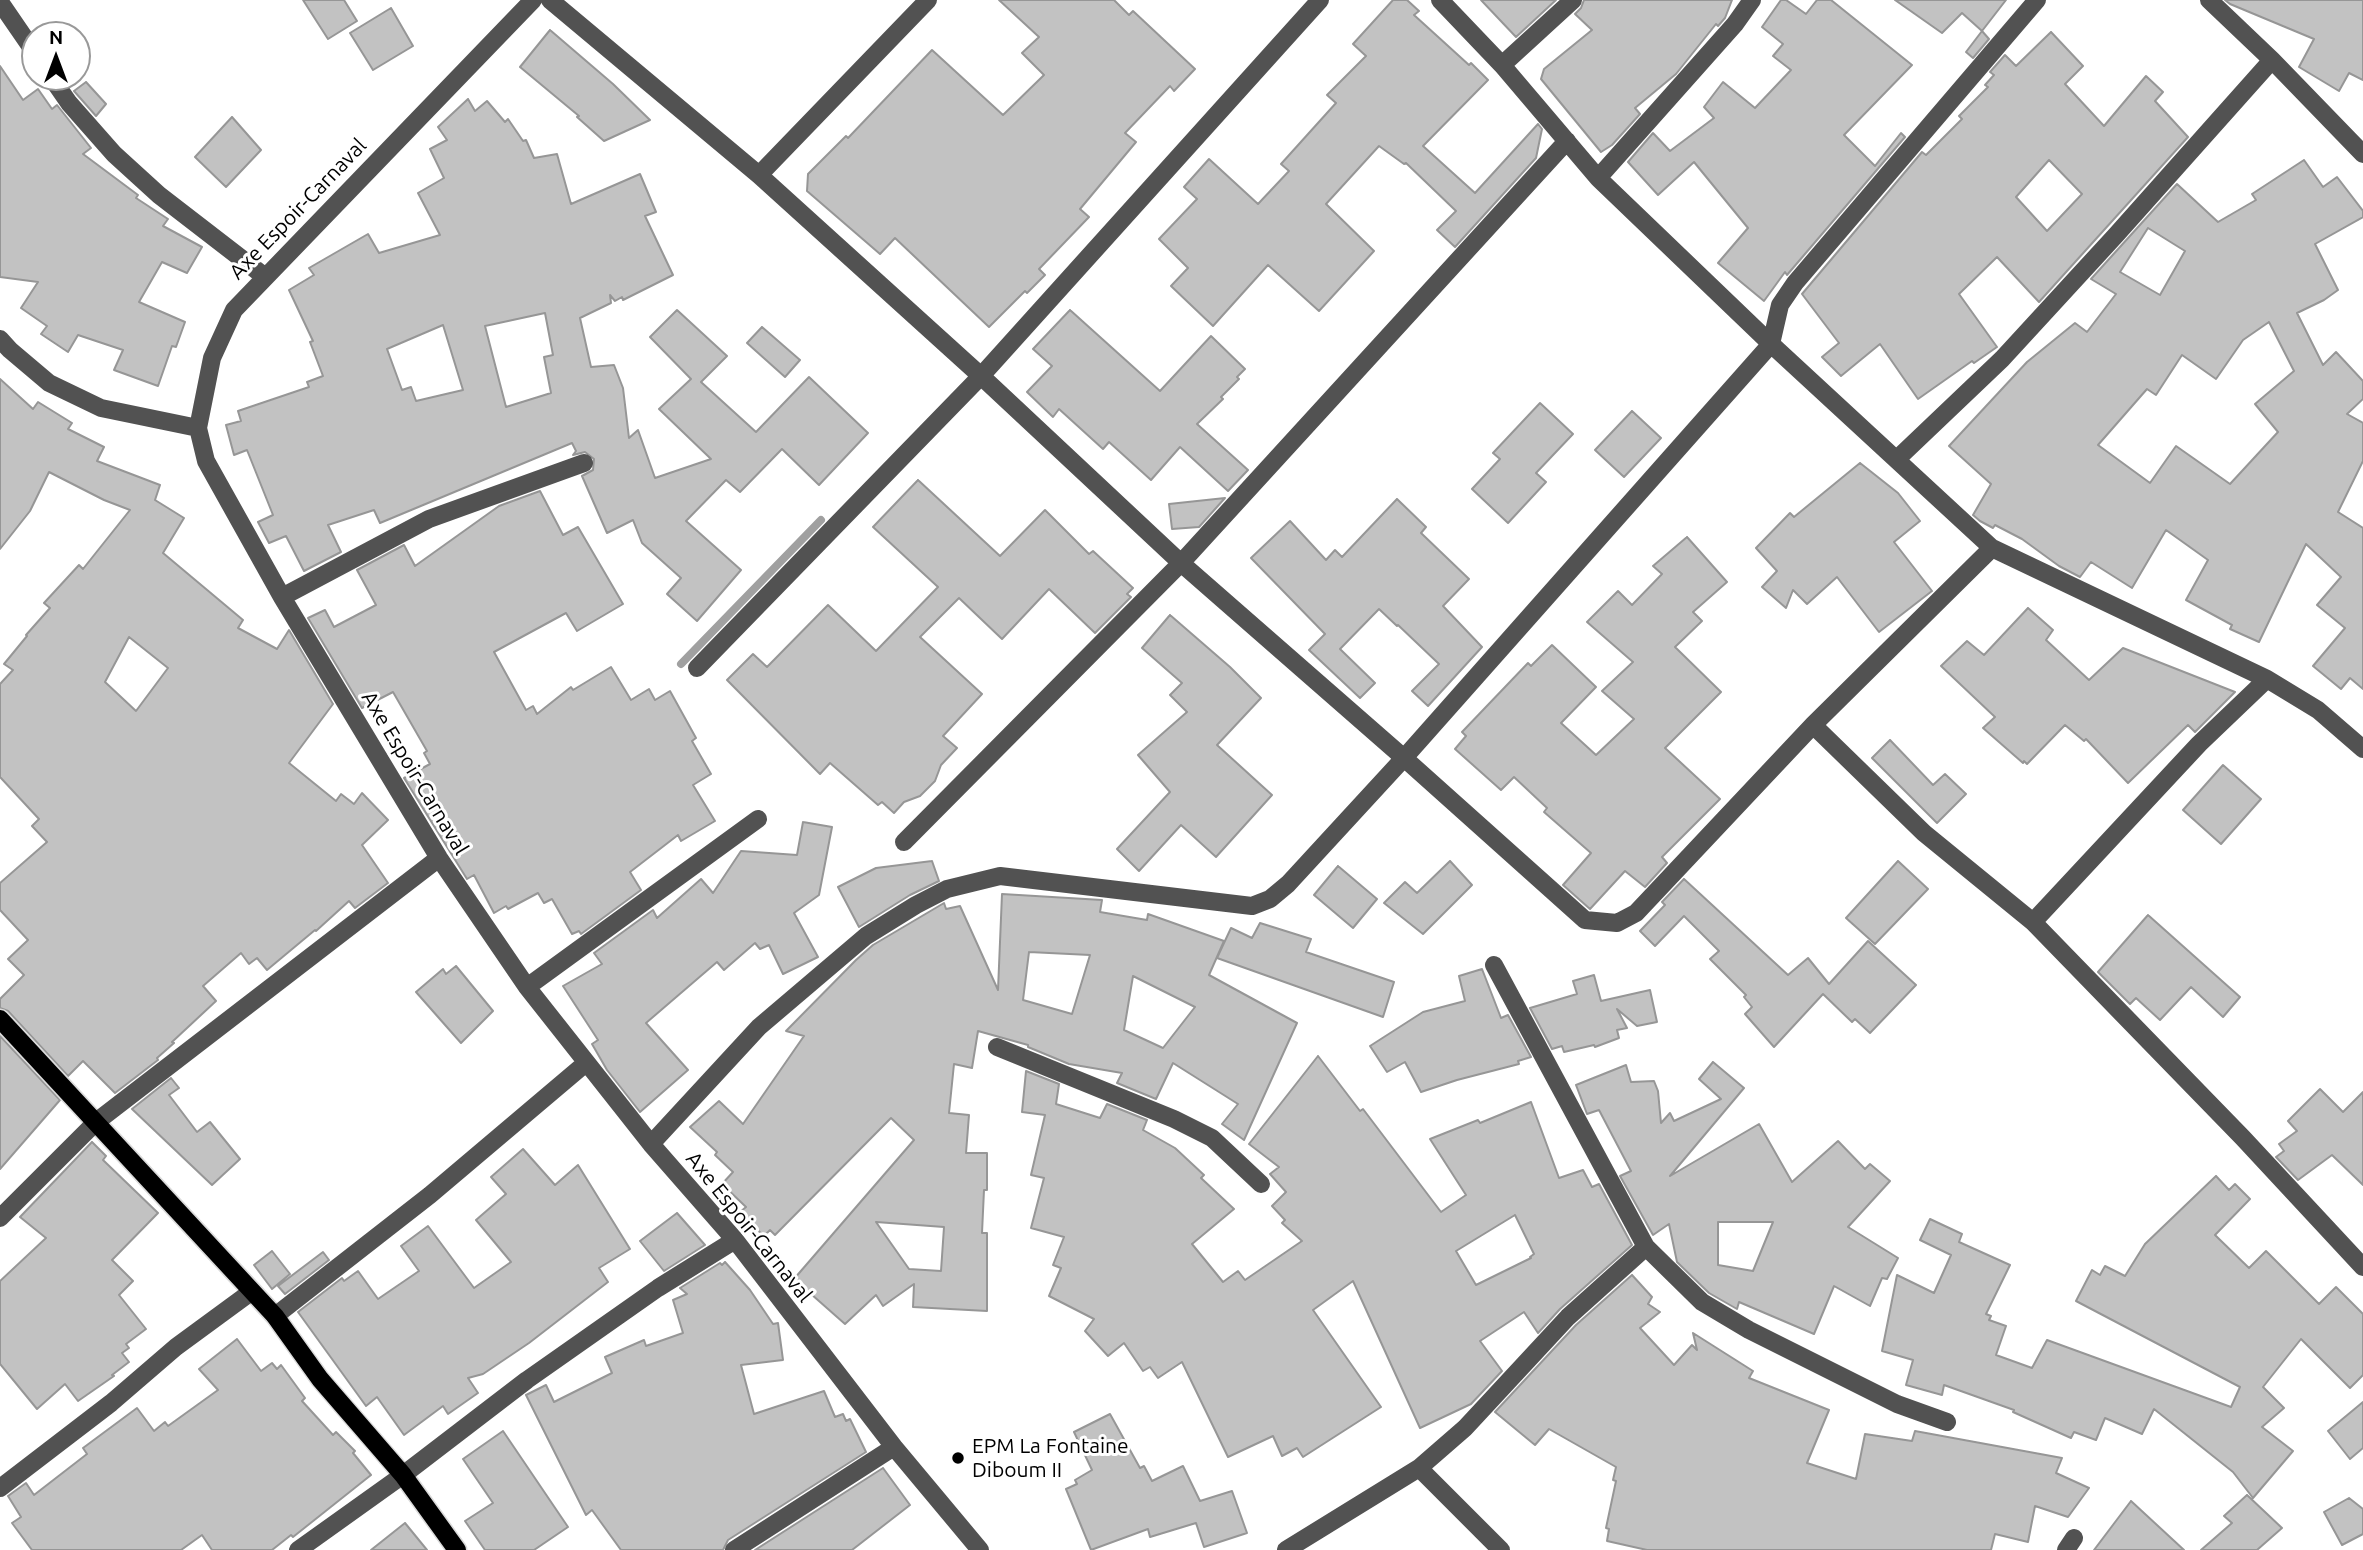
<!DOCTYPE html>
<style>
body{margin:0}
#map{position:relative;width:2363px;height:1550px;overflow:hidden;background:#fff;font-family:Ubuntu,sans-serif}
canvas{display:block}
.north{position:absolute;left:21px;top:21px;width:70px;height:70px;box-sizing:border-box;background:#fff;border:2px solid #999;border-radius:50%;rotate:0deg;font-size:19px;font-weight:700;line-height:28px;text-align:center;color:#000}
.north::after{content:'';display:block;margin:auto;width:24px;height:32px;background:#000;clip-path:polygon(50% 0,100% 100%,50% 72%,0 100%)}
</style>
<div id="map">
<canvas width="2363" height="1550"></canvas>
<div class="north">N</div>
</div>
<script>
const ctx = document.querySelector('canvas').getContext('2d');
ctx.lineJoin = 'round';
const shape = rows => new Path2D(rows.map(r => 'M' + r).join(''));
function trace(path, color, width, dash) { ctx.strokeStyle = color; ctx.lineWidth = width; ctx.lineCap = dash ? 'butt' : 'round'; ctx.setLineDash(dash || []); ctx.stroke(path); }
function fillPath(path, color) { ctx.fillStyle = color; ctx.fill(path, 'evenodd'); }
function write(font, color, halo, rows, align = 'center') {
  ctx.font = font + ' Ubuntu,sans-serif'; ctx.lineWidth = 6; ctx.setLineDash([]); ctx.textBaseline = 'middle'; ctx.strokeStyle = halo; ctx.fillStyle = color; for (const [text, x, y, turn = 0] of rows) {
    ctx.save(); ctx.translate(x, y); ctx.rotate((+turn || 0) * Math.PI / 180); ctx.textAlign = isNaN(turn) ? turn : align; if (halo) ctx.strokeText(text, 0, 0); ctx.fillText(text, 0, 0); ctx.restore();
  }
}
trace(shape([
 [681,664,821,520]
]), '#a0a0a0', 8);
const building = shape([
 [303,0,344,0,357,21,328,39,303,0],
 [999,0,1114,0,1129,15,1133,11,1195,69,1174,91,1170,86,1125,133,1136,142,1080,209,1089,217,1039,269,1045,275,1027,293,1025,291,989,327,895,238,880,254,807,191,808,174,846,136,848,138,932,50,1003,115,1044,75,1022,53,1039,37,999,0],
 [1393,0,1407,0,1419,11,1414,15,1469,65,1471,63,1488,80,1423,146,1475,193,1538,124,1542,129,1536,158,1455,247,1437,230,1456,211,1406,163,1404,164,1379,146,1326,204,1374,251,1319,311,1268,265,1213,326,1171,286,1188,268,1159,239,1197,199,1184,187,1209,159,1258,204,1289,171,1281,164,1336,103,1327,95,1366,56,1353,44,1393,0],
 [1481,0,1556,0,1516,37,1481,0],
 [1584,0,1732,0,1725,18,1718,26,1716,24,1676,74,1635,108,1640,114,1612,145,1601,152,1541,79,1544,69,1592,30,1575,14,1581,8,1584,0],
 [1781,0,1786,0,1806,14,1817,0,1831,0,1912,65,1844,135,1875,166,1901,133,1905,137,1787,275,1785,272,1764,301,1718,263,1748,228,1694,162,1658,195,1628,162,1653,133,1670,151,1714,118,1704,107,1723,82,1755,108,1791,70,1773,56,1783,44,1762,27,1781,0],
 [1895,0,2006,0,1982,31,1962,13,1942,33,1895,0],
 [2225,0,2363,0,2363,80,2349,73,2339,91,2299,67,2314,39,2230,4,2225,0],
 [391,8,413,46,373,70,350,33,391,8],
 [550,30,613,84,650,120,604,141,577,117,579,116,520,67,550,30],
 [1982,31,1989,39,1973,58,1966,52,1982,31],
 [2051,32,2083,66,2065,84,2104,126,2146,76,2163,92,2155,101,2188,137,2039,302,1997,257,1959,294,1997,347,1974,363,1972,361,1918,399,1880,344,1841,376,1822,357,1839,343,1802,294,1922,152,1926,155,1962,119,1959,116,1988,87,1985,85,1994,75,1990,72,2005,55,2016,66,2051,32],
 [2049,160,2082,194,2047,231,2016,197,2049,160],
 [0,66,23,100,38,89,52,109,57,105,91,148,83,154,138,195,136,198,168,219,163,226,202,247,187,273,162,262,139,302,185,322,176,347,172,346,158,386,114,370,123,350,78,335,68,352,41,334,47,326,21,308,38,282,0,277,0,66],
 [86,82,106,104,96,116,74,91,86,82],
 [468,99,475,111,487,101,505,122,508,119,523,141,526,140,534,158,557,154,571,204,640,174,656,212,645,216,673,275,623,300,622,297,615,301,610,295,611,303,580,318,591,367,614,365,623,388,629,438,638,430,655,478,711,459,659,409,691,379,650,337,677,310,727,356,701,382,756,432,809,377,868,433,819,485,782,449,740,492,726,480,686,521,741,570,697,621,667,594,681,578,642,543,633,520,607,533,582,476,593,470,594,459,585,452,573,455,576,451,572,443,380,523,374,510,328,525,341,552,304,571,286,536,269,543,258,522,273,515,247,450,234,455,226,425,241,421,238,411,309,387,307,382,323,376,310,342,313,341,289,290,314,275,309,268,368,234,379,253,440,235,418,193,444,178,430,149,447,140,438,127,468,99],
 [545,313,553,355,544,357,551,393,506,407,485,326,545,313],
 [443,325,463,390,416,401,411,387,402,390,387,349,443,325],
 [232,117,261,150,226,187,195,157,232,117],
 [2304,160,2323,187,2337,177,2363,211,2363,217,2315,244,2338,290,2324,300,2297,313,2323,365,2336,352,2363,381,2363,399,2347,414,2363,423,2363,461,2338,512,2363,528,2363,689,2350,678,2341,689,2313,666,2345,628,2317,605,2341,577,2306,544,2259,642,2230,629,2232,625,2186,600,2208,560,2166,530,2132,588,2091,562,2080,577,2059,566,2022,539,1995,525,1993,528,1980,521,1973,515,1991,484,1949,446,2027,362,2075,323,2087,332,2116,294,2091,279,2177,184,2218,222,2256,200,2252,194,2304,160],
 [2148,228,2185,251,2160,295,2120,272,2148,228],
 [2269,322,2294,371,2255,404,2278,432,2230,484,2176,446,2150,483,2098,445,2147,389,2156,395,2182,355,2216,379,2243,340,2269,322],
 [1070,310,1160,391,1211,336,1245,369,1237,377,1239,379,1221,397,1223,399,1197,424,1248,470,1228,491,1180,447,1151,480,1109,442,1103,449,1059,409,1053,417,1027,392,1052,366,1033,349,1070,310],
 [762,327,800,360,785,377,747,343,762,327],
 [0,379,33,409,38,402,72,423,68,429,104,447,97,461,160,485,155,500,184,518,163,553,243,620,238,628,277,649,289,630,333,704,289,763,336,801,341,794,354,804,362,793,388,820,362,845,388,883,355,908,349,901,316,931,315,930,267,970,257,958,249,964,241,953,203,986,216,1001,172,1042,174,1043,157,1058,158,1060,115,1093,83,1061,68,1076,8,1011,0,1008,0,999,24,975,8,959,28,940,0,910,0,883,47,842,32,826,39,819,0,777,0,684,13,670,4,664,27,636,26,635,50,608,44,603,79,565,83,569,130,510,104,500,49,472,30,511,0,549,0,379],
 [129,637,168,668,136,711,105,682,129,637],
 [1540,403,1573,434,1536,473,1546,482,1508,523,1472,489,1500,459,1493,453,1540,403],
 [1632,411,1661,438,1624,477,1595,450,1632,411],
 [1860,463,1898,493,1920,521,1894,542,1932,591,1879,632,1837,577,1807,604,1793,590,1786,608,1762,587,1777,571,1756,548,1790,513,1794,517,1860,463],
 [918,480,1000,556,1045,510,1089,554,1093,551,1133,588,1127,594,1131,597,1095,633,1049,589,1002,639,959,598,920,637,982,694,943,736,957,748,941,765,935,781,920,796,904,802,894,813,882,802,878,805,830,763,820,774,727,680,753,654,767,667,828,605,876,651,938,587,873,527,918,480],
 [540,491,563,535,578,527,623,604,577,631,566,613,494,652,526,710,533,706,537,714,571,687,573,690,611,667,631,700,649,689,655,700,670,691,696,738,692,741,711,774,693,785,715,821,681,841,678,835,630,872,641,890,581,934,579,931,572,934,552,899,544,903,538,893,508,909,506,906,494,913,474,875,467,879,404,778,430,764,424,753,427,751,393,692,362,708,308,618,325,610,334,627,376,605,357,570,404,545,415,566,499,506,540,491],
 [1225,498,1199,527,1172,529,1169,504,1225,498],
 [1397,499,1426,527,1421,533,1469,579,1443,606,1482,647,1428,706,1412,691,1439,664,1398,625,1397,626,1379,609,1340,649,1375,683,1360,698,1309,650,1325,634,1251,558,1290,521,1326,560,1335,550,1342,557,1397,499],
 [1687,537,1727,582,1693,612,1702,621,1675,647,1721,692,1665,748,1720,799,1662,857,1667,863,1645,887,1625,871,1590,909,1563,885,1591,853,1544,812,1547,808,1514,777,1501,790,1455,749,1466,736,1462,732,1528,663,1531,666,1552,645,1596,687,1561,723,1596,755,1634,719,1602,691,1633,662,1587,622,1618,591,1632,605,1662,574,1653,566,1687,537],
 [2028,608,2053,630,2046,640,2089,680,2123,648,2235,692,2195,732,2188,725,2128,783,2086,739,2084,741,2065,725,2027,764,2024,761,2023,763,1983,728,1995,717,1941,666,1967,641,1984,655,2028,608],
 [1170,615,1230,667,1261,698,1217,745,1272,795,1216,857,1181,825,1139,871,1117,849,1170,792,1138,755,1187,712,1170,695,1182,683,1142,648,1170,615],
 [1890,740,1933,785,1945,774,1966,794,1937,823,1872,758,1890,740],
 [2223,765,2261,799,2221,844,2183,810,2223,765],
 [803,822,832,827,819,895,794,913,818,957,783,974,769,945,760,949,755,943,724,970,717,962,646,1023,688,1070,640,1112,607,1070,592,1044,598,1040,563,986,602,964,594,953,653,910,657,918,701,879,713,893,741,851,797,855,803,822],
 [932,861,939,881,910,895,859,927,838,887,876,868,932,861],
 [1450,861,1472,885,1423,934,1384,903,1405,882,1417,893,1450,861],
 [1898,861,1928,889,1875,944,1846,918,1898,861],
 [1338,866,1377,899,1353,928,1314,895,1338,866],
 [1684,879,1788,975,1808,958,1829,984,1868,941,1916,985,1870,1033,1855,1019,1852,1022,1823,994,1774,1047,1745,1014,1752,1007,1744,997,1746,995,1710,959,1719,951,1684,916,1655,946,1640,931,1665,905,1662,902,1684,879],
 [1002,894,1102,900,1100,912,1147,920,1148,914,1224,941,1209,975,1297,1023,1244,1140,1222,1124,1238,1104,1173,1063,1156,1099,1117,1083,1122,1073,1069,1064,1028,1047,1028,1045,978,1031,972,1068,954,1064,949,1113,969,1115,966,1153,987,1153,987,1190,984,1190,982,1233,987,1233,987,1311,913,1307,914,1284,883,1306,876,1295,845,1324,794,1279,914,1140,891,1118,775,1235,770,1230,764,1236,739,1213,746,1207,722,1184,733,1172,715,1155,717,1152,690,1127,719,1101,743,1124,804,1036,786,1031,856,960,873,945,944,903,946,909,960,906,998,990,1002,894],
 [1029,952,1090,955,1072,1014,1023,1000,1029,952],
 [1133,976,1195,1007,1163,1048,1124,1030,1133,976],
 [876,1222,944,1227,941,1271,909,1269,876,1222],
 [2148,915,2240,997,2223,1017,2191,987,2160,1020,2136,998,2130,1004,2098,972,2148,915],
 [1260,923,1311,939,1306,952,1394,982,1383,1017,1217,958,1231,928,1252,938,1260,923],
 [456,966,493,1011,461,1043,416,992,443,969,446,974,456,966],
 [1482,969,1501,1018,1508,1015,1531,1057,1518,1061,1519,1064,1457,1080,1421,1092,1405,1062,1387,1072,1370,1046,1423,1012,1465,1001,1459,976,1482,969],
 [1594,975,1601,1001,1650,990,1657,1022,1637,1026,1617,1009,1627,1028,1617,1030,1619,1038,1595,1047,1594,1045,1564,1052,1562,1046,1552,1049,1530,1008,1577,994,1573,981,1594,975],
 [0,1036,60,1100,0,1169,0,1036],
 [1318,1056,1360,1111,1363,1109,1441,1212,1466,1195,1430,1139,1478,1120,1480,1123,1531,1102,1559,1178,1583,1170,1592,1187,1599,1184,1632,1245,1560,1309,1538,1333,1524,1312,1480,1341,1502,1371,1471,1404,1420,1428,1353,1281,1313,1310,1381,1407,1303,1457,1297,1448,1282,1456,1273,1436,1228,1457,1182,1362,1158,1378,1150,1367,1143,1371,1124,1343,1108,1356,1085,1331,1094,1319,1049,1296,1061,1268,1053,1265,1064,1237,1031,1228,1044,1178,1031,1175,1045,1115,1022,1112,1026,1071,1059,1084,1056,1104,1100,1118,1107,1104,1147,1120,1143,1130,1175,1148,1204,1175,1201,1178,1234,1209,1192,1244,1223,1282,1238,1271,1245,1280,1302,1241,1282,1223,1285,1220,1272,1206,1286,1192,1270,1174,1279,1167,1249,1144,1318,1056],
 [1515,1215,1534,1254,1530,1257,1531,1258,1476,1285,1456,1251,1515,1215],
 [1713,1062,1744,1088,1670,1176,1759,1124,1792,1182,1838,1141,1865,1169,1870,1164,1890,1181,1848,1227,1898,1258,1887,1279,1882,1278,1870,1306,1834,1286,1814,1334,1739,1302,1737,1309,1709,1293,1677,1262,1669,1224,1653,1235,1620,1176,1631,1171,1599,1110,1587,1114,1576,1085,1626,1065,1631,1082,1654,1081,1658,1091,1661,1123,1670,1113,1674,1121,1721,1099,1699,1079,1713,1062],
 [1718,1222,1773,1222,1753,1271,1718,1265,1718,1222],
 [171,1078,179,1088,169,1095,197,1132,210,1122,240,1159,212,1185,132,1109,171,1078],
 [2320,1089,2343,1112,2363,1092,2363,1185,2332,1155,2298,1180,2276,1157,2284,1151,2279,1144,2297,1131,2288,1121,2320,1089],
 [92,1142,106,1156,103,1160,158,1213,112,1260,133,1281,119,1295,146,1329,126,1344,129,1348,122,1353,129,1362,112,1375,114,1376,78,1401,65,1384,37,1409,0,1364,0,1281,46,1238,20,1217,92,1142],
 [523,1149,555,1185,578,1165,630,1249,599,1268,608,1282,529,1343,483,1374,468,1378,478,1393,448,1414,443,1406,404,1435,377,1397,366,1406,298,1312,342,1278,344,1281,358,1271,378,1299,419,1271,401,1246,428,1226,474,1288,511,1262,476,1220,506,1194,491,1177,523,1149],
 [2216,1176,2229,1190,2235,1184,2250,1199,2215,1235,2249,1268,2266,1251,2319,1304,2336,1287,2363,1314,2363,1375,2350,1388,2301,1339,2263,1387,2284,1408,2262,1427,2293,1451,2253,1498,2233,1472,2154,1409,2142,1434,2105,1418,2096,1440,2074,1432,2071,1438,2013,1412,2014,1410,1944,1385,1942,1395,1906,1385,1913,1360,1882,1351,1897,1275,1934,1293,1951,1255,1920,1240,1930,1219,1962,1234,1959,1242,2010,1265,1986,1314,1991,1316,1989,1320,2006,1326,1996,1355,2032,1368,2047,1340,2231,1407,2240,1387,2076,1301,2092,1270,2100,1275,2105,1266,2125,1276,2145,1244,2216,1176],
 [677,1213,705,1245,664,1271,640,1241,677,1213],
 [272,1251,290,1274,272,1289,254,1265,272,1251],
 [323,1252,329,1260,285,1294,278,1286,323,1252],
 [725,1262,750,1290,773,1324,778,1323,783,1360,741,1365,754,1414,824,1391,835,1417,843,1414,846,1421,850,1419,866,1452,728,1540,723,1550,621,1550,592,1510,586,1515,526,1395,546,1385,554,1402,612,1373,605,1357,644,1340,646,1346,683,1333,673,1300,687,1294,680,1288,720,1263,722,1265,725,1262],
 [1632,1275,1652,1297,1648,1304,1660,1312,1640,1328,1674,1365,1692,1345,1697,1350,1693,1333,1753,1371,1749,1378,1829,1410,1807,1463,1856,1479,1865,1434,1912,1441,1915,1431,2062,1458,2056,1473,2089,1488,2068,1517,2035,1506,2028,1542,1995,1534,1991,1550,1647,1550,1607,1541,1609,1529,1606,1528,1616,1481,1613,1480,1616,1467,1549,1429,1535,1445,1495,1412,1576,1325,1632,1275],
 [237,1339,261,1371,272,1363,277,1369,281,1365,305,1398,302,1401,333,1435,336,1432,355,1451,353,1453,371,1475,293,1537,291,1535,272,1550,212,1550,202,1535,181,1550,32,1550,12,1523,21,1517,8,1496,26,1483,34,1495,87,1454,83,1448,137,1408,154,1431,165,1422,168,1426,218,1390,199,1369,237,1339],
 [2363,1402,2363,1448,2350,1459,2328,1431,2363,1402],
 [1110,1414,1140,1468,1144,1466,1152,1481,1183,1466,1200,1501,1232,1491,1247,1533,1204,1547,1196,1523,1150,1537,1148,1529,1091,1550,1066,1489,1077,1484,1075,1480,1092,1470,1074,1432,1110,1414],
 [503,1431,568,1527,534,1550,485,1550,465,1521,493,1503,463,1459,503,1431],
 [883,1468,910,1505,852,1550,755,1550,883,1468],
 [2247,1495,2282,1528,2257,1550,2201,1550,2232,1523,2224,1516,2247,1495],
 [2349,1498,2363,1509,2363,1534,2342,1545,2324,1512,2349,1498],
 [2131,1501,2184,1550,2094,1550,2131,1501],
 [405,1523,427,1550,371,1550,405,1523]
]);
fillPath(building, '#c2c2c2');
trace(building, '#969696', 2);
const major = shape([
 [0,1019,275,1316,320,1379,403,1475,457,1550]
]);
trace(major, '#dbdbdb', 21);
trace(shape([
 [533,0,234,310,212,358,198,428,206,461,282,597,439,858,527,987,651,1144,735,1240,894,1447,980,1550],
 [550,0,759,175,981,376,1181,563,1404,758,1585,920,1617,923,1636,913,1813,725,1992,548],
 [1440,0,1502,65,1598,178,1771,344,1992,548,2267,679,2318,710,2363,749],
 [2209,0,2272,60,2363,154],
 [0,2,35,53],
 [1502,65,1573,0],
 [51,77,69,103,114,154,159,195,264,276],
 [759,175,928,0],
 [1598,178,1735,24,1752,0],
 [0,339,10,350,49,383,101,408,198,428],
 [1897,459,2002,359,2116,235,2272,60],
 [282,597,429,519,584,463],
 [697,668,981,376,1320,0],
 [1813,725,1924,833,2033,922,2243,1138,2363,1267],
 [904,842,1181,563,1567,141],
 [2033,922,2199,744,2267,679],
 [1494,965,1646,1247,1702,1302,1749,1330,1897,1404,1947,1422],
 [527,987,758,819],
 [997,1047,1174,1119,1212,1138,1261,1184],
 [651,1144,759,1027,866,936,916,905,947,889,1000,876,1252,906,1270,899,1288,884,1404,758,1771,344,1780,305,1795,283,2037,0],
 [0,1218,96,1122,439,858],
 [275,1316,430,1195,586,1063],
 [1419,1468,1501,1550],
 [0,1488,111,1403,176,1347,251,1292],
 [298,1550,403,1475,527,1380,658,1288,735,1240],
 [734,1550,894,1447],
 [1286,1550,1419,1468,1465,1428,1568,1317,1646,1247],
 [2066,1550,2074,1538]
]), '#525252', 18);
trace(major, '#000', 18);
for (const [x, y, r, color] of [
 [958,1458,7,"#000"]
]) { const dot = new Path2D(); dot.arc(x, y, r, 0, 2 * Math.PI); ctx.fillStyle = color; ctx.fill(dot); trace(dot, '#fff', 2.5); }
write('21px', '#000', '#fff', [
 ["Axe Espoir-Carnaval",298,209,-46],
 ["Axe Espoir-Carnaval",415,773,59],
 ["Axe Espoir-Carnaval",749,1227,51]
]);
write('21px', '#000', '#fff', [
 ["EPM La Fontaine",972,1446],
 ["Diboum II",972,1470]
], 'left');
</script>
